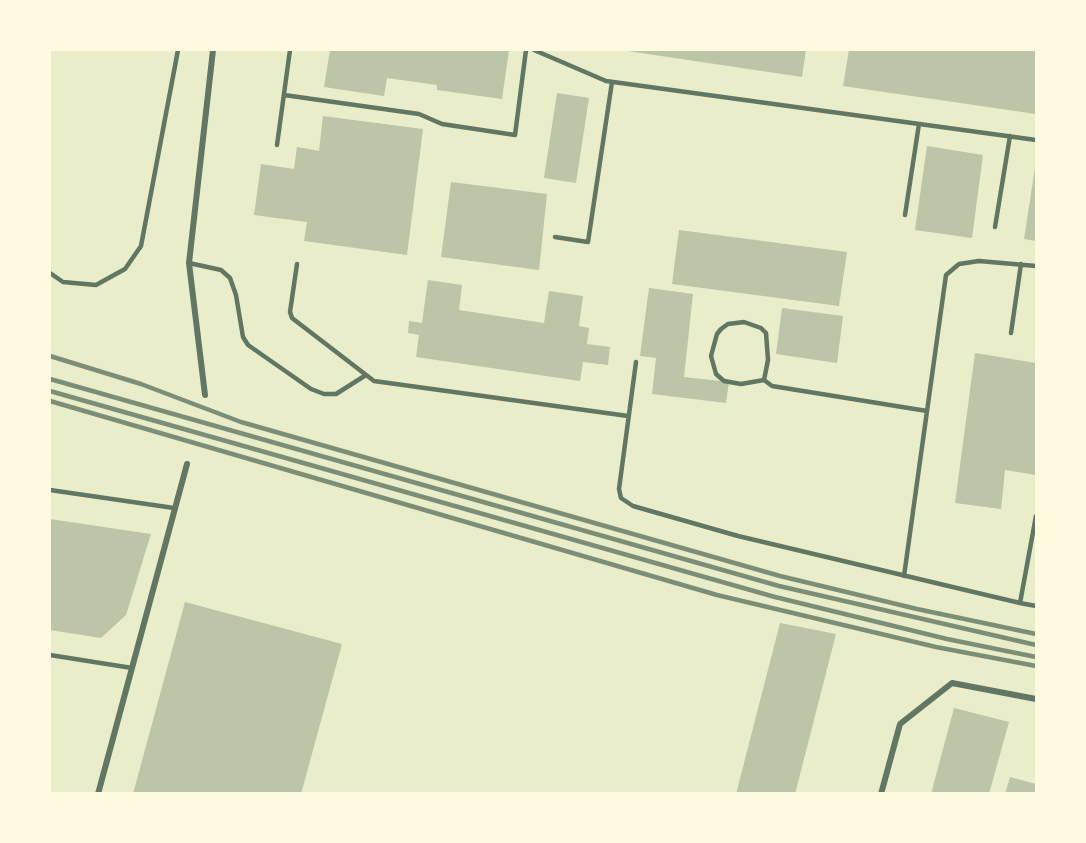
<!DOCTYPE html>
<style>
body{margin:0}
#map{position:relative;width:1086px;height:843px;overflow:hidden;background:#e9edc9;font-family:Lato,sans-serif}
canvas{display:block}
.frame{position:absolute;inset:0;border:51px solid #fefae0;pointer-events:none}
</style>
<div id="map">
<canvas width="1086" height="843"></canvas>
<div class="frame"></div>
</div>
<script>
const ctx = document.querySelector('canvas').getContext('2d');
ctx.lineJoin = 'round';
function fillPath(path, color) { ctx.fillStyle = color; ctx.fill(path, 'evenodd'); }
const shape = rows => new Path2D(rows.map(r => 'M' + r).join(''));
function trace(path, color, width, dash) { ctx.strokeStyle = color; ctx.lineWidth = width; ctx.lineCap = dash ? 'butt' : 'round'; ctx.setLineDash(dash || []); ctx.stroke(path); }
fillPath(shape([
 [330,50,509,50,502,99,437,90,437,85,387,78,384,96,324,87],
 [621,50,806,50,802,77],
 [849,50,1036,50,1036,114,843,86],
 [557,93,589,98,576,183,544,178],
 [323,116,423,129,407,255,304,241,307,222,254,215,261,164,294,169,297,147,319,151],
 [927,146,983,155,972,238,915,230],
 [1035,168,1036,169,1036,241,1024,239],
 [451,182,547,194,539,270,441,257],
 [679,230,847,252,839,306,672,284],
 [428,280,462,285,459,310,544,323,549,291,583,296,579,326,589,328,587,344,610,347,608,365,583,362,580,381,416,357,419,335,408,333,409,321,422,323],
 [649,288,693,294,684,377,729,382,726,403,652,394,656,358,640,356],
 [782,308,843,316,837,363,776,354],
 [975,353,1036,363,1036,475,1005,470,1001,509,955,503],
 [50,519,151,534,126,615,101,638,50,630],
 [185,602,342,644,301,794,133,794],
 [780,623,836,634,795,794,736,794],
 [954,708,1009,722,989,794,931,794],
 [1010,777,1036,784,1036,794,1005,794]
]), '#bcc5a7');
trace(shape([
 [534,50,606,81,1036,140],
 [284,95,419,114,442,124,515,135,526,50],
 [277,145,290,50],
 [905,215,919,124],
 [995,227,1010,136],
 [555,237,588,242,612,82],
 [189,263,221,270,230,278,236,295,243,337,248,345,311,389,324,394,336,394,366,375],
 [297,264,290,312,292,318,374,381,628,416],
 [50,273,63,282,96,285,125,269,141,246,178,50],
 [1011,333,1021,264],
 [636,362,619,489,621,498,633,506,738,536,1020,603],
 [764,380,741,384,724,381,716,374,711,356,717,334,721,329,728,324,744,322,761,328,766,333,768,360,764,380,772,386,927,411],
 [50,490,174,508],
 [1036,516,1020,603,1036,606],
 [904,576,946,275,959,264,979,261,1036,266],
 [50,655,132,668]
]), '#617663', 4.5);
trace(shape([
 [205,395,189,263,213,50],
 [98,794,187,464],
 [881,794,900,724,952,683,1036,699]
]), '#617663', 6);
trace(shape([
 [50,356,141,384,241,422,780,576,917,609,1036,634],
 [50,379,779,586,1036,645],
 [50,391,775,597,947,639,1036,657],
 [50,401,717,595,936,647,1036,666]
]), '#7c8e77', 4.5);
</script>
